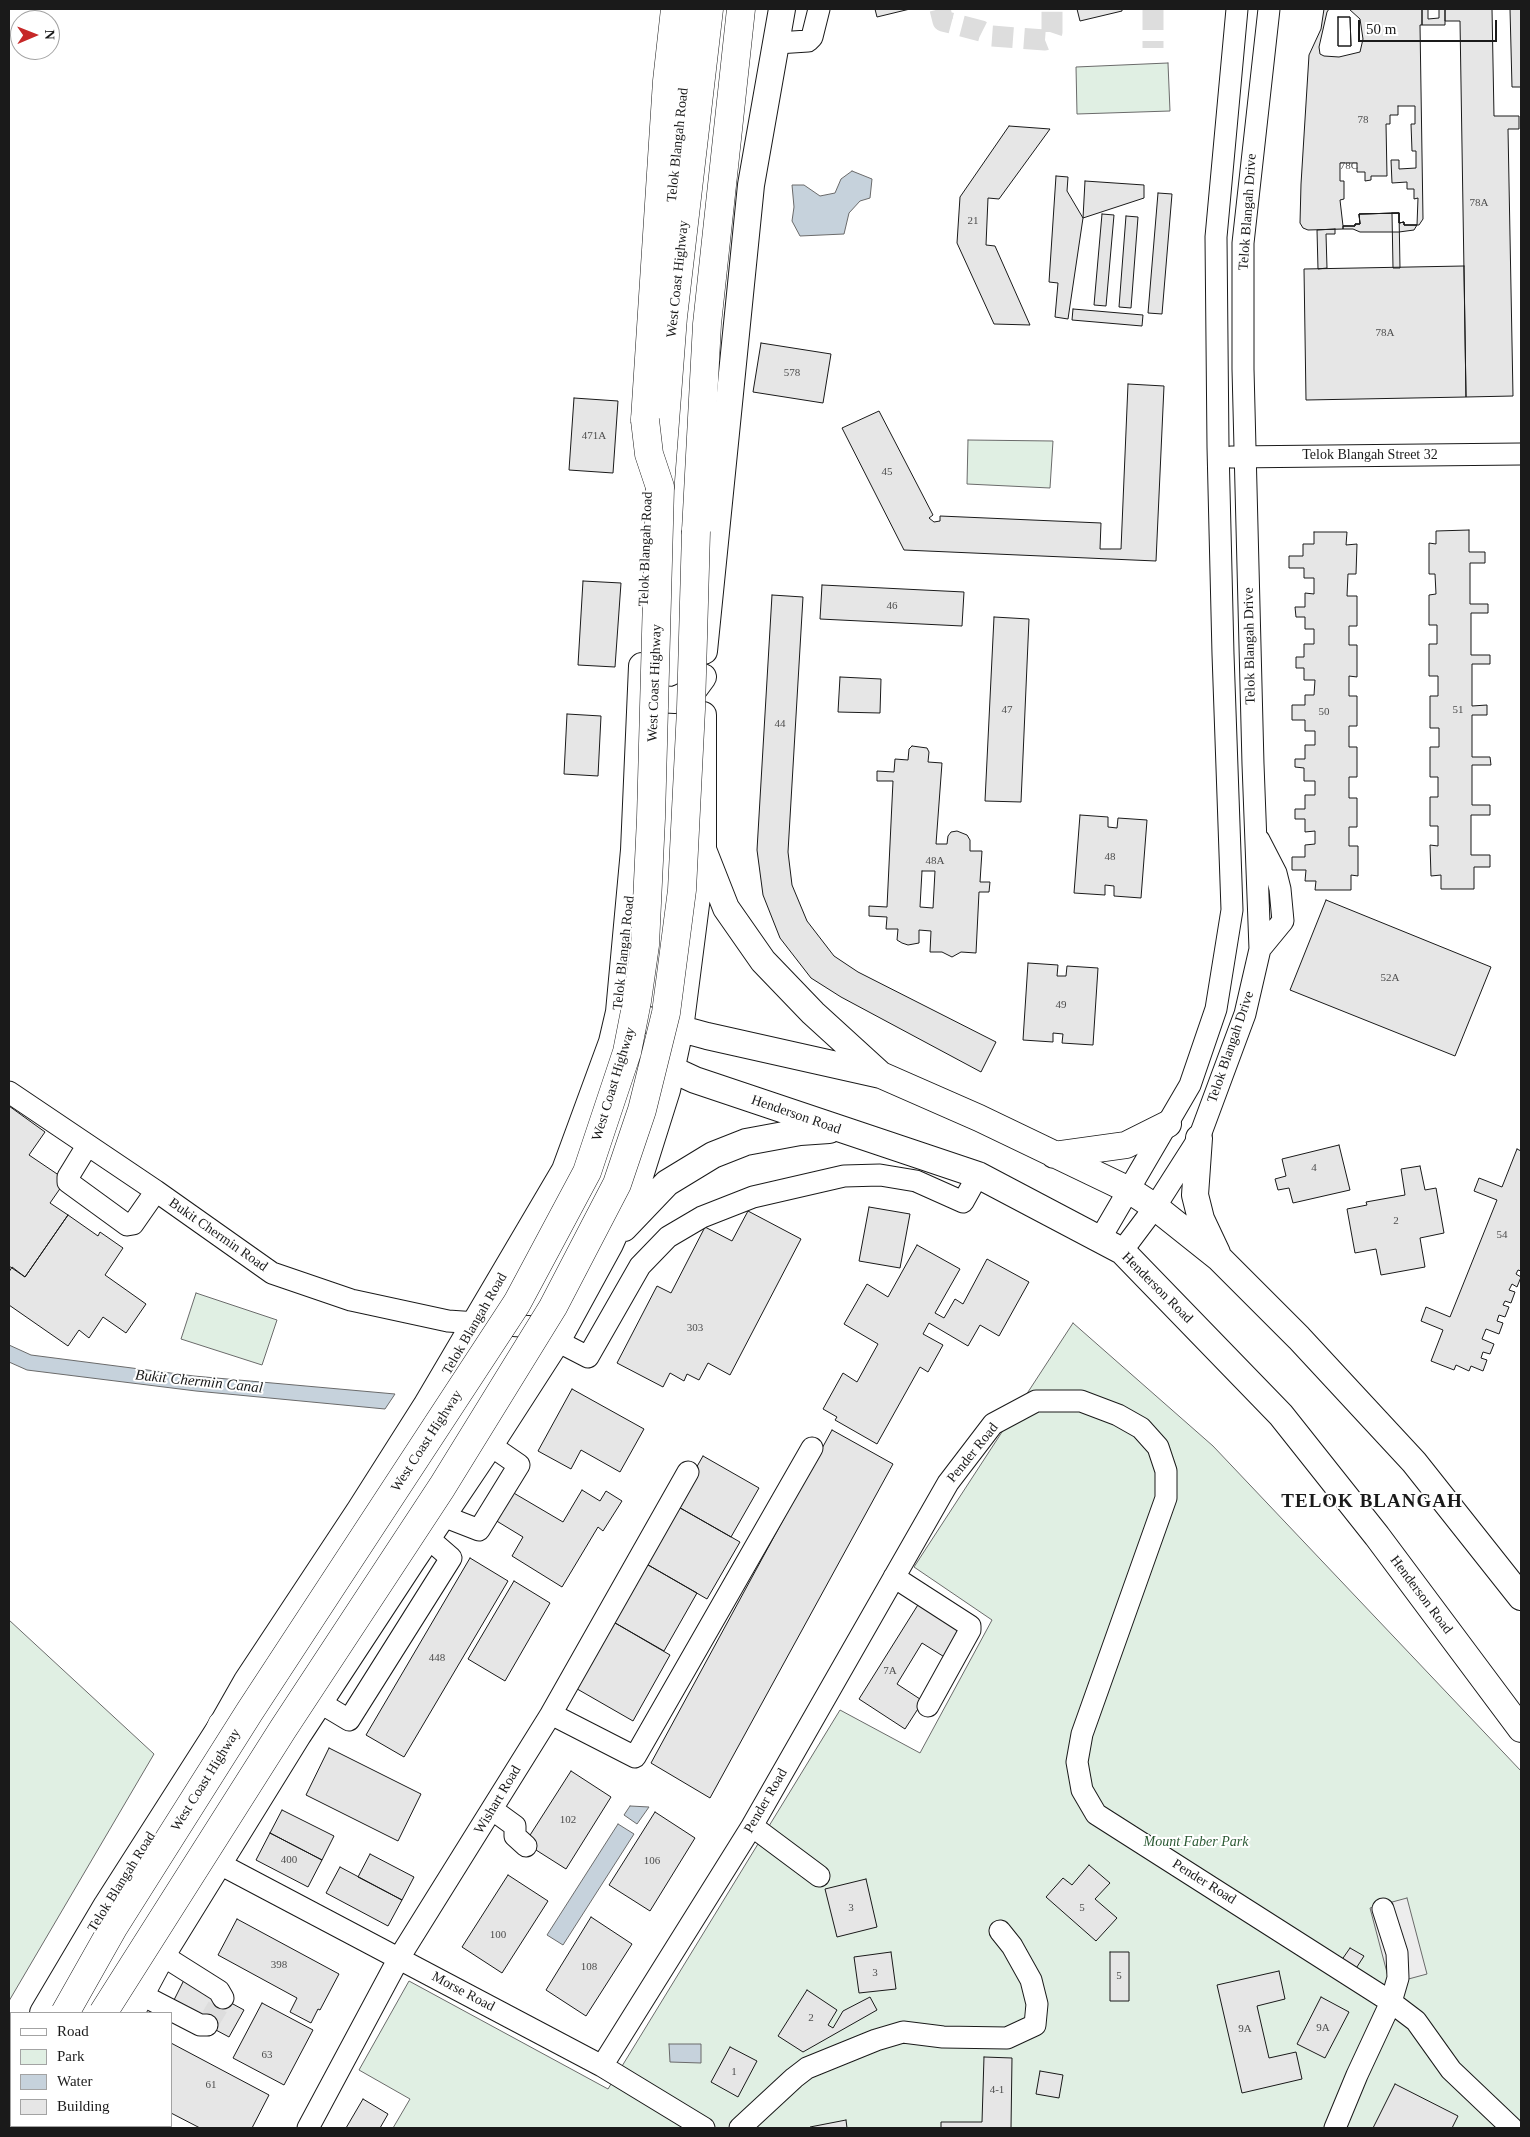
<!DOCTYPE html>
<style>
body{margin:0}
#map{position:relative;width:1530px;height:2137px;overflow:hidden;background:#fff;font-family:Georgia,serif}
canvas{display:block}
.frame{position:absolute;inset:0;border:10px solid #1a1a1a;pointer-events:none}
.legend{position:absolute;left:10px;top:2012px;width:162px;height:115px;box-sizing:border-box;background:#fff;border:1px solid #a3a3a3;margin:0;padding:6px 9px;list-style:none;font-size:15px;color:#1a1a1a}
.legend li{display:flex;align-items:center;gap:10px;height:25px}
.legend b{width:25px;border:1px solid #a3a3a3}
.north{position:absolute;left:10px;top:10px;width:50px;height:50px;box-sizing:border-box;background:#fff;border:1px solid #a3a3a3;border-radius:50%;rotate:89deg;font-size:14px;font-weight:700;line-height:20px;text-align:center;color:#1a1a1a}
.north::after{content:'';display:block;margin:auto;width:18px;height:22px;background:#c62828;clip-path:polygon(50% 0,100% 100%,50% 72%,0 100%)}
.scale{position:absolute;left:1358px;top:20px;width:139px;height:22px;box-sizing:border-box;border:2px solid #1a1a1a;border-top:0;padding-left:6px;font-size:15px;line-height:18px;white-space:nowrap;color:#1a1a1a;-webkit-text-stroke:4px #fff;paint-order:stroke}
</style>
<div id="map">
<canvas width="1530" height="2137"></canvas>
<div class="frame"></div>
<ul class="legend">
<li><b style="height:6px;background:#fff"></b>Road</li>
<li><b style="height:14px;background:#e0efe3"></b>Park</li>
<li><b style="height:14px;background:#c6d2dc"></b>Water</li>
<li><b style="height:14px;background:#e6e6e6"></b>Building</li>
</ul>
<div class="north">N</div>
<div class="scale">50 m</div>
</div>
<script>
const ctx = document.querySelector('canvas').getContext('2d');
ctx.lineJoin = 'round';
function fillPath(path, color) { ctx.fillStyle = color; ctx.fill(path, 'evenodd'); }
const shape = rows => new Path2D(rows.map(r => 'M' + r).join(''));
function trace(path, color, width, dash) { ctx.strokeStyle = color; ctx.lineWidth = width; ctx.lineCap = dash ? 'butt' : 'round'; ctx.setLineDash(dash || []); ctx.stroke(path); }
function write(font, color, halo, rows, align = 'center') {
  ctx.font = font + ' Georgia,serif'; ctx.lineWidth = 4; ctx.setLineDash([]); ctx.textBaseline = 'middle'; ctx.strokeStyle = halo; ctx.fillStyle = color; for (const [text, x, y, turn = 0] of rows) {
    ctx.save(); ctx.translate(x, y); ctx.rotate((+turn || 0) * Math.PI / 180); ctx.textAlign = isNaN(turn) ? turn : align; if (halo) ctx.strokeText(text, 0, 0); ctx.fillText(text, 0, 0); ctx.restore();
  }
}
const green = shape([
 [1168,63,1170,111,1077,114,1076,67,1168,63],
 [968,440,1053,441,1050,488,967,484,968,440],
 [196,1293,277,1320,262,1365,181,1339,196,1293],
 [1073,1323,1213,1446,1521,1771,1521,2128,393,2128,410,2099,359,2070,409,1981,608,2089,840,1710,920,1753,992,1620,914,1567,1073,1323],
 [9,1620,154,1754,9,2001,9,1620]
]);
fillPath(green, '#e0efe3');
trace(green, '#6a6a6a', 1);
const parking = shape([
 [1407,1898,1427,1974,1390,1984,1370,1908,1407,1898]
]);
fillPath(parking, '#ededed');
trace(parking, '#6a6a6a', 1);
const water = shape([
 [852,171,872,179,870,198,860,201,849,213,844,234,800,236,792,221,794,207,792,185,804,185,820,196,835,193,841,179,852,171],
 [9,1345,31,1355,194,1376,395,1394,385,1409,196,1391,27,1370,9,1362,9,1345],
 [630,1806,649,1807,637,1824,624,1815,630,1806],
 [618,1824,634,1834,563,1945,547,1935,618,1824],
 [669,2044,701,2044,701,2063,670,2062,669,2044]
]);
fillPath(water, '#c6d2dc');
trace(water, '#6a6a6a', 1);
const building = shape([
 [875,9,910,9,877,17,875,9],
 [1077,9,1122,9,1122,11,1080,21,1077,9],
 [1324,9,1422,9,1422,25,1420,25,1423,219,1419,225,1404,225,1404,222,1399,223,1399,213,1359,214,1360,224,1355,224,1355,226,1343,226,1343,229,1308,230,1303,228,1300,223,1301,184,1309,55,1321,29,1324,9],
 [1338,17,1350,17,1351,46,1338,46,1338,17],
 [1329,9,1349,9,1360,19,1363,39,1360,52,1339,57,1324,56,1320,54,1319,47,1327,12,1329,9],
 [1338,17,1350,17,1351,46,1338,46,1338,17],
 [1422,9,1428,9,1428,19,1439,18,1439,9,1445,9,1445,25,1422,25,1422,9],
 [1445,9,1492,9,1494,116,1519,116,1519,129,1508,129,1513,396,1466,397,1460,21,1445,21,1445,9],
 [1510,9,1521,9,1521,87,1512,87,1510,9],
 [1398,106,1415,106,1415,124,1411,124,1412,151,1416,151,1416,168,1399,169,1399,160,1391,160,1392,183,1407,182,1407,189,1414,189,1414,199,1418,198,1417,225,1404,225,1404,222,1399,223,1399,213,1359,214,1360,224,1355,224,1355,226,1343,226,1340,200,1344,199,1344,181,1340,181,1340,163,1357,163,1357,172,1365,172,1365,181,1371,180,1371,176,1387,176,1386,124,1390,124,1390,115,1398,115,1398,106],
 [1009,126,1050,129,999,199,988,198,986,245,995,246,1030,325,994,324,957,243,960,197,1009,126],
 [1056,176,1068,177,1067,191,1083,218,1068,319,1055,317,1058,283,1049,282,1056,176],
 [1085,181,1144,185,1144,198,1083,218,1085,181],
 [1158,193,1172,194,1162,314,1148,313,1158,193],
 [1392,213,1399,213,1400,268,1393,268,1392,213],
 [1399,213,1399,223,1404,222,1404,225,1417,225,1414,230,1399,232,1360,232,1353,229,1343,229,1343,226,1355,226,1355,224,1360,224,1359,214,1399,213],
 [1102,214,1114,215,1106,306,1094,305,1102,214],
 [1126,216,1138,217,1131,308,1119,307,1126,216],
 [1335,229,1335,234,1326,234,1327,268,1318,269,1317,230,1335,229],
 [1464,266,1466,397,1306,400,1304,269,1464,266],
 [1073,309,1143,315,1142,326,1072,320,1073,309],
 [761,343,831,354,823,403,753,392,761,343],
 [1128,384,1164,386,1156,561,904,550,842,428,879,411,933,515,929,518,934,522,940,521,940,516,1101,523,1100,549,1121,549,1128,384],
 [574,398,618,401,613,473,569,470,574,398],
 [1469,530,1469,552,1485,552,1485,563,1470,563,1470,604,1488,604,1488,613,1471,613,1471,655,1490,655,1490,664,1472,664,1472,706,1487,705,1487,715,1472,715,1472,757,1490,757,1491,765,1472,765,1472,805,1490,805,1490,815,1471,815,1471,855,1490,855,1490,867,1474,867,1474,889,1441,889,1441,875,1431,876,1430,845,1438,846,1438,826,1430,826,1430,797,1438,797,1438,777,1430,777,1430,747,1439,747,1439,728,1430,728,1430,696,1438,696,1438,676,1429,676,1429,644,1437,644,1437,625,1429,625,1429,595,1436,594,1435,574,1429,574,1429,543,1436,544,1436,531,1469,530],
 [1314,532,1347,532,1346,545,1357,544,1356,574,1348,574,1347,596,1357,596,1357,626,1349,626,1349,645,1357,645,1357,677,1349,676,1349,696,1357,696,1357,726,1349,726,1349,747,1357,747,1357,777,1349,777,1349,798,1357,798,1357,827,1349,827,1349,846,1358,846,1358,876,1351,875,1351,890,1315,890,1316,881,1305,881,1306,870,1292,870,1292,857,1305,857,1305,845,1315,844,1315,831,1305,832,1305,819,1295,819,1295,809,1305,809,1305,795,1315,795,1315,781,1304,781,1304,768,1295,767,1295,759,1305,759,1305,745,1315,745,1315,731,1305,731,1305,720,1292,720,1292,705,1305,705,1305,695,1314,695,1315,680,1304,680,1304,668,1296,668,1296,657,1304,657,1304,644,1314,644,1314,629,1305,629,1305,617,1296,617,1295,607,1305,607,1305,593,1314,594,1314,578,1304,578,1304,568,1289,568,1289,556,1303,556,1303,544,1314,544,1314,532],
 [583,581,621,583,615,667,578,665,583,581],
 [822,585,964,592,962,626,820,619,822,585],
 [772,595,803,597,788,852,792,885,807,921,834,956,858,972,996,1042,981,1072,841,997,811,978,780,938,763,895,757,850,772,595],
 [994,617,1029,619,1021,802,985,801,994,617],
 [840,677,881,679,880,713,838,712,840,677],
 [567,714,601,716,598,776,564,774,567,714],
 [912,746,927,748,929,752,928,762,942,763,936,844,947,844,948,836,951,832,957,831,967,835,970,840,970,851,982,851,980,882,990,882,989,892,979,892,976,953,961,952,952,957,942,952,930,952,931,931,919,930,919,943,908,945,902,943,897,940,898,929,886,929,887,917,869,916,869,906,887,907,893,781,877,781,877,771,894,772,895,759,908,760,909,749,912,746],
 [922,871,935,871,933,908,920,907,922,871],
 [1080,815,1108,817,1108,827,1117,828,1118,818,1147,820,1141,898,1114,896,1114,886,1105,885,1105,895,1074,893,1080,815],
 [1326,900,1491,967,1455,1056,1290,990,1326,900],
 [1028,963,1058,965,1057,976,1066,976,1067,966,1098,968,1093,1045,1062,1043,1063,1034,1053,1033,1053,1042,1023,1040,1028,963],
 [9,1106,45,1132,29,1155,66,1180,50,1203,68,1215,25,1277,9,1266,9,1106],
 [1339,1145,1350,1190,1293,1203,1289,1188,1278,1190,1275,1179,1286,1176,1282,1159,1339,1145],
 [1517,1149,1521,1151,1521,1271,1518,1270,1516,1274,1521,1277,1517,1287,1512,1284,1509,1290,1515,1292,1511,1303,1505,1301,1503,1305,1509,1307,1505,1317,1499,1315,1497,1321,1503,1323,1499,1334,1486,1329,1482,1339,1494,1344,1490,1354,1483,1352,1481,1358,1487,1360,1483,1371,1471,1366,1469,1371,1456,1365,1454,1370,1431,1361,1443,1330,1421,1321,1426,1307,1450,1317,1497,1200,1474,1191,1479,1178,1502,1187,1517,1149],
 [1420,1166,1425,1190,1436,1188,1444,1233,1420,1238,1425,1267,1381,1275,1376,1249,1355,1253,1347,1209,1367,1205,1366,1202,1405,1195,1401,1169,1420,1166],
 [869,1207,910,1214,900,1268,859,1261,869,1207],
 [748,1211,801,1239,730,1375,708,1363,699,1380,687,1374,684,1381,670,1373,663,1387,617,1363,657,1286,671,1293,705,1227,732,1241,748,1211],
 [68,1215,98,1236,100,1232,123,1248,105,1275,146,1304,126,1333,103,1317,89,1338,79,1330,68,1346,9,1305,9,1272,12,1267,25,1277,68,1215],
 [917,1245,960,1269,935,1313,944,1318,955,1299,963,1304,987,1259,1029,1282,999,1336,980,1325,968,1346,929,1323,923,1334,943,1345,928,1372,920,1367,877,1444,835,1420,837,1417,823,1409,843,1373,857,1382,878,1344,844,1324,867,1284,888,1297,917,1245],
 [572,1389,644,1429,620,1472,581,1450,571,1469,538,1451,572,1389],
 [832,1430,893,1464,710,1798,651,1763,832,1430],
 [703,1456,759,1488,731,1537,675,1505,703,1456],
 [582,1490,600,1501,606,1491,622,1501,603,1531,598,1527,562,1587,512,1556,523,1537,495,1520,512,1492,563,1522,582,1490],
 [675,1505,740,1542,707,1599,643,1562,675,1505],
 [470,1558,508,1581,404,1757,366,1735,470,1558],
 [643,1562,697,1593,664,1651,610,1620,643,1562],
 [514,1581,550,1603,505,1681,468,1659,514,1581],
 [921,1600,965,1628,946,1658,922,1643,897,1684,923,1701,905,1729,859,1699,921,1600],
 [610,1620,670,1655,633,1721,572,1686,610,1620],
 [329,1748,421,1794,398,1841,306,1795,329,1748],
 [571,1771,611,1797,566,1869,525,1843,571,1771],
 [282,1810,334,1836,322,1860,270,1833,282,1810],
 [655,1812,695,1838,650,1911,609,1885,655,1812],
 [270,1833,322,1860,308,1887,256,1860,270,1833],
 [370,1854,414,1877,402,1900,358,1877,370,1854],
 [1089,1865,1110,1883,1095,1899,1117,1918,1096,1941,1046,1897,1063,1878,1072,1885,1089,1865],
 [340,1867,402,1900,388,1926,326,1893,340,1867],
 [508,1875,548,1901,502,1973,462,1947,508,1875],
 [866,1879,877,1927,837,1937,825,1889,866,1879],
 [591,1917,632,1944,586,2016,546,1990,591,1917],
 [237,1919,339,1974,320,2010,318,2009,311,2023,290,2012,297,1998,218,1955,237,1919],
 [1350,1948,1364,1956,1355,1970,1341,1961,1350,1948],
 [891,1952,896,1989,859,1993,854,1957,891,1952],
 [1110,1952,1129,1952,1129,2001,1110,2001,1110,1952],
 [1279,1971,1285,1999,1257,2006,1269,2058,1296,2052,1302,2079,1242,2093,1217,1985,1279,1971],
 [185,1978,244,2010,229,2037,171,2006,185,1978],
 [807,1990,837,2010,828,2025,833,2028,843,2011,870,1997,877,2010,803,2052,778,2036,807,1990],
 [1321,1997,1349,2012,1325,2058,1297,2044,1321,1997],
 [262,2003,313,2030,284,2085,233,2058,262,2003],
 [171,2043,269,2095,252,2128,200,2128,171,2113,171,2043],
 [730,2047,757,2061,738,2097,711,2082,730,2047],
 [984,2057,1012,2058,1011,2128,941,2128,941,2122,982,2122,984,2057],
 [1040,2071,1063,2075,1059,2098,1036,2094,1040,2071],
 [1395,2084,1458,2116,1452,2128,1373,2128,1395,2084],
 [363,2099,388,2114,380,2128,346,2128,363,2099],
 [846,2120,847,2128,810,2128,810,2127,846,2120],
 [88,2126,166,2126,165,2128,87,2128,88,2126]
]);
fillPath(building, '#e6e6e6');
trace(building, '#1a1a1a', 1);
trace(shape([
 [940,9,943,21,981,31,991,36,1045,40,1050,38,1052,32,1052,9],
 [1153,9,1153,48],
 [207,2025,223,1998]
]), '#ddd', 21, [21, 11]);
const minor = shape([
 [777,43,808,41,812,37,819,9],
 [1231,457,1521,454],
 [1259,840,1276,873,1280,889,1283,921,1260,949],
 [9,1092,156,1191,272,1273,351,1300,448,1321,535,1327,554,1325],
 [87,1146,68,1177,68,1182,127,1225,133,1224,156,1191],
 [1100,1239,1190,1085,1216,1009,1232,910,1223,654,1218,447,1216,237,1237,9],
 [1122,1251,1155,1207,1199,1138,1245,1014,1260,949,1253,764,1243,369,1243,243,1269,9],
 [557,1341,588,1357,640,1266,668,1237,702,1217,753,1197,844,1176,880,1175,916,1181,963,1202,978,1175],
 [443,1516,479,1530,519,1465,490,1445],
 [894,1577,970,1626,970,1630,928,1706],
 [319,1702,349,1720,451,1558,428,1538],
 [551,1714,635,1757,812,1448],
 [493,1810,515,1826,515,1836,526,1846],
 [752,1826,819,1876],
 [218,1863,602,2066,704,2128],
 [162,1955,219,1991,223,1998],
 [140,1994,200,2025,207,2025],
 [602,2066,752,1826,948,1483,993,1424,1036,1401,1081,1401,1118,1415,1141,1428,1158,1447,1166,1471,1166,1498,1082,1734,1077,1762,1082,1790,1096,1814,1391,2002,1416,2021,1451,2070,1512,2128],
 [308,2128,399,1958,551,1714,688,1472],
 [740,2128,794,2078,807,2068,876,2040,903,2032,943,2037,1007,2038,1035,2025,1037,2004,1031,1980,1012,1946,1000,1931],
 [1335,2128,1357,2075,1391,2002,1398,1978,1397,1953,1383,1909]
]);
const major = shape([
 [671,209,685,79,696,19],
 [704,651,751,185,782,9],
 [641,689,657,699,675,700,692,692,703,677],
 [704,852,726,908,763,961,813,1013,881,1075],
 [619,1012,707,1036,881,1075,979,1118,1129,1190,1155,1207,1219,1258,1299,1338,1414,1462,1521,1597],
 [656,1062,695,1080,978,1175,1122,1251,1281,1415,1377,1536,1521,1729],
 [1199,1138,1195,1195,1201,1219,1217,1253],
 [1054,1155,1126,1145,1168,1124],
 [624,1228,667,1183,713,1155,746,1142,800,1132,829,1130],
 [43,2013,107,1905,222,1725,247,1681,360,1510,426,1406,565,1170,612,1042,619,1012,634,850,642,666],
 [131,2013,162,1955,298,1735,412,1561,490,1445,557,1341,610,1244,639,1179,667,1090,680,1029,703,850,703,715],
 [9,2070,11,2066],
 [75,2128,76,2126]
]);
const highway = shape([
 [645,420,667,81,675,9],
 [660,487,673,317,709,9],
 [696,531,707,324,741,9],
 [201,1773,222,1725],
 [9,2114,11,2110],
 [42,2128,43,2126]
]);
trace(minor, '#1a1a1a', 23);
trace(major, '#1a1a1a', 28);
trace(highway, '#1a1a1a', 29);
trace(minor, '#fff', 21);
trace(major, '#fff', 26);
trace(highway, '#fff', 28);
const highwayBridge = shape([
 [65,2013,113,1928,250,1711,517,1303,587,1172,627,1052,637,1001,645,945,651,818,660,487,649,454,645,420],
 [103,2013,283,1729,442,1487,553,1307,617,1184,642,1110,666,1013,682,890,691,709,696,531]
]);
trace(highwayBridge, '#1a1a1a', 29, []);
trace(highwayBridge, '#fff', 28);
write('11px', '#4d4d4d', null, [
 ["78",1363,120],
 ["78C",1349,166],
 ["78A",1479,203],
 ["21",973,221],
 ["78A",1385,333],
 ["578",792,373],
 ["471A",594,436],
 ["45",887,472],
 ["46",892,606],
 ["47",1007,710],
 ["51",1458,710],
 ["50",1324,712],
 ["44",780,724],
 ["48",1110,857],
 ["48A",935,861],
 ["52A",1390,978],
 ["49",1061,1005],
 ["4",1314,1168],
 ["2",1396,1221],
 ["54",1502,1235],
 ["303",695,1328],
 ["448",437,1658],
 ["7A",890,1671],
 ["102",568,1820],
 ["400",289,1860],
 ["106",652,1861],
 ["3",851,1908],
 ["5",1082,1908],
 ["100",498,1935],
 ["398",279,1965],
 ["108",589,1967],
 ["3",875,1973],
 ["5",1119,1976],
 ["2",811,2018],
 ["9A",1323,2028],
 ["9A",1245,2029],
 ["63",267,2055],
 ["1",734,2072],
 ["61",211,2085],
 ["4-1",997,2090]
]);
write('14px', '#1a1a1a', '#fff', [
 ["Telok Blangah Road",678,145,-84],
 ["Telok Blangah Drive",1248,212,-86],
 ["West Coast Highway",678,279,-84],
 ["Telok Blangah Street 32",1370,455],
 ["Telok Blangah Road",646,549,-88],
 ["Telok Blangah Drive",1250,646,-91],
 ["West Coast Highway",655,683,-88],
 ["Telok Blangah Road",624,953,-84],
 ["Telok Blangah Drive",1231,1047,-71],
 ["West Coast Highway",614,1084,-73],
 ["Henderson Road",796,1115,19],
 ["Bukit Chermin Road",218,1235,35],
 ["Henderson Road",1157,1288,45],
 ["Telok Blangah Road",475,1324,-60],
 ["West Coast Highway",427,1441,-57],
 ["Pender Road",973,1453,-51],
 ["Henderson Road",1421,1595,53],
 ["West Coast Highway",206,1780,-58],
 ["Wishart Road",498,1800,-59],
 ["Pender Road",766,1801,-60],
 ["Telok Blangah Road",122,1882,-58],
 ["Pender Road",1204,1882,32],
 ["Morse Road",463,1992,28]
]);
write('italic 14px', '#2b5a34', '#fff', [
 ["Mount Faber Park",1196,1842]
]);
write('italic 15px', '#1a1a1a', '#fff', [
 ["Bukit Chermin Canal",199,1382,6]
]);
ctx.letterSpacing = '1px';
write('bold 19px', '#1a1a1a', '#fff', [
 ["TELOK BLANGAH",1372,1502]
]);
ctx.letterSpacing = '0px';
</script>
